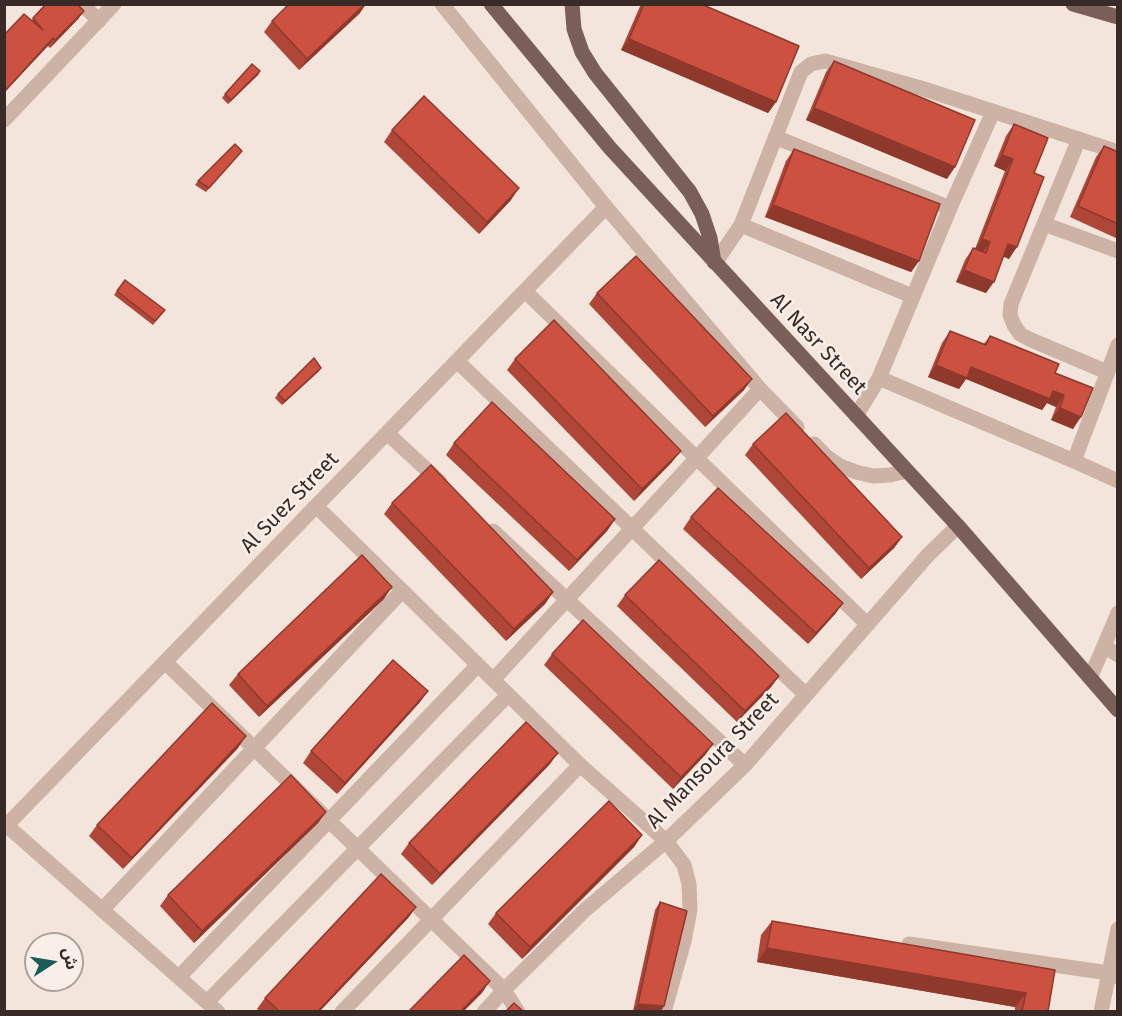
<!DOCTYPE html>
<meta charset="utf-8">
<style>
body{margin:0}
#map{position:relative;width:1122px;height:1016px;overflow:hidden;background:#f3e5db;font-family:"Fira Sans","Noto Sans Arabic",sans-serif}
canvas{display:block}
.frame{position:absolute;inset:0;border:6px solid #382b27;pointer-events:none}
.north{position:absolute;left:24px;top:932px;width:60px;height:60px;box-sizing:border-box;background:#faefe8;border:2px solid #aca19b;border-radius:50%;rotate:78deg;font-size:16px;font-weight:700;line-height:24px;text-align:center;color:#382b27}
.north::after{content:'';display:block;margin:auto;width:21px;height:27px;background:#1b5c58;clip-path:polygon(50% 0,100% 100%,50% 72%,0 100%)}
</style>
<div id="map">
<canvas width="1122" height="1016"></canvas>
<div class="frame"></div>
<div class="north">ش</div>
</div>
<script>
const ctx = document.querySelector('canvas').getContext('2d');
ctx.lineJoin = 'round';
const shape = rows => new Path2D(rows.map(r => 'M' + r).join(''));
function trace(path, color, width, dash) { ctx.strokeStyle = color; ctx.lineWidth = width; ctx.lineCap = dash ? 'butt' : 'round'; ctx.setLineDash(dash || []); ctx.stroke(path); }
function fillPath(path, color) { ctx.fillStyle = color; ctx.fill(path, 'evenodd'); }
function write(font, color, halo, rows, align = 'center') {
  ctx.font = font + ' "Fira Sans",sans-serif'; ctx.lineWidth = 5; ctx.setLineDash([]); ctx.textBaseline = 'middle'; ctx.strokeStyle = halo; ctx.fillStyle = color; for (const [text, x, y, turn = 0] of rows) {
    ctx.save(); ctx.translate(x, y); ctx.rotate((+turn || 0) * Math.PI / 180); ctx.textAlign = isNaN(turn) ? turn : align; if (halo) ctx.strokeText(text, 0, 0); ctx.fillText(text, 0, 0); ctx.restore();
  }
}
trace(shape([
 [82,4,99,21],
 [442,4,606,207,760,389,797,427],
 [4,120,114,4],
 [775,137,950,208],
 [1079,139,1011,304,1010,315,1014,325,1020,334,1029,339,1107,372],
 [1044,224,1118,251],
 [741,225,912,296],
 [715,263,741,225,801,72,811,64,825,61,836,64,924,89,1118,152],
 [525,291,867,624],
 [457,361,806,695],
 [879,378,1074,461,1118,481],
 [856,416,879,378,950,208,993,112],
 [387,433,440,482],
 [814,444,826,456,840,466,856,472,873,476,890,475,907,471],
 [1074,461,1118,345],
 [316,506,580,765,666,841,684,865,689,884,690,910,684,941,664,1012],
 [493,531,745,765],
 [1118,613,1104,646,1118,655],
 [165,662,504,990,518,1012],
 [1090,678,1104,646],
 [493,680,760,389],
 [4,823,218,1012],
 [4,828,606,207],
 [102,910,402,591],
 [909,944,1109,973,1118,977],
 [179,977,478,665],
 [207,1002,508,695],
 [342,1012,580,765],
 [484,1012,504,990,585,910,666,841,745,765,928,555,958,526],
 [1101,1012,1118,929]
]), '#ccb3a6', 15);
trace(shape([
 [491,4,610,148,958,526,1118,710],
 [572,4,574,29,582,52,595,73,690,192,702,214,710,238,714,262],
 [1073,4,1118,17]
]), '#7a5f58', 15);
fillPath(shape([
 [641,4,701,4,776,102,768,113,621,50],
 [84,11,78,19,50,48,48,46,32,20,33,18],
 [360,13,299,70,264,32,272,21],
 [834,61,947,179,806,120,826,72],
 [260,71,258,75,228,104,222,98,225,94],
 [1014,124,1034,173,1009,259,1003,256,986,293,956,282,965,260,973,248,975,249,1005,171,994,166,1006,136],
 [392,130,511,200,479,234,384,142],
 [1104,146,1118,152,1118,239,1070,217,1096,157],
 [794,149,919,261,911,272,765,217,786,161],
 [242,151,206,192,195,185,198,181],
 [125,280,165,310,153,325,114,295],
 [597,293,744,390,705,427,589,304],
 [950,331,983,345,990,336,1055,373,1093,388,1073,429,1051,420,1056,407,1047,403,1042,410,966,379,959,389,928,377,942,343],
 [515,359,672,462,634,501,507,370],
 [321,368,318,372,282,405,275,398,278,394],
 [454,443,615,519,607,531,569,571,446,455],
 [753,444,902,537,894,548,861,579,745,455],
 [392,503,553,592,545,604,506,641,384,514],
 [691,517,843,603,835,614,808,644,683,529],
 [625,595,779,676,771,687,737,722,617,606],
 [384,599,259,717,229,685,238,674],
 [552,654,713,744,705,755,673,789,544,665],
 [420,702,337,794,303,763,311,751],
 [238,748,123,869,89,836,97,825],
 [550,764,432,885,401,854,409,843],
 [326,812,318,823,194,943,160,906,168,895],
 [642,835,634,847,522,959,488,924,496,913],
 [660,902,664,1006,661,1011,633,1011,655,910],
 [416,907,408,918,320,1011,259,1011,257,1009,265,998],
 [772,921,1055,970,1048,1011,1015,1011,1015,1007,757,962,761,935]
]), '#af4637');
fillPath(shape([
 [365,4,366,4,360,13,299,70,307,59],
 [84,11,78,19,50,48,55,40],
 [53,38,48,46,4,93,4,92],
 [629,39,776,102,768,113,621,50],
 [260,71,258,75,228,104,231,100],
 [814,108,955,167,947,179,806,120],
 [1002,155,1013,159,1005,171,994,166],
 [519,188,511,200,479,234,487,222],
 [773,205,919,261,911,272,765,217],
 [982,239,990,242,982,253,974,250],
 [1008,244,1017,247,1009,259,1000,255],
 [964,270,994,282,986,293,956,282],
 [936,365,971,367,1053,391,1064,395,1056,407,1047,403,1042,410,966,379,959,389,928,377],
 [321,368,318,372,282,405,285,401],
 [752,379,744,390,705,427,713,416],
 [1060,408,1081,417,1073,429,1051,420],
 [681,451,672,462,634,501,642,489],
 [615,519,607,531,569,571,577,560],
 [902,537,894,548,861,579,869,568],
 [392,587,384,599,259,717,267,706],
 [553,592,545,604,506,641,514,629],
 [843,603,835,614,808,644,816,633],
 [779,676,771,687,737,722,745,711],
 [428,691,420,702,337,794,345,783],
 [246,736,238,748,123,869,132,858],
 [713,744,705,755,673,789,681,777],
 [558,753,550,764,432,885,440,874],
 [326,812,318,823,194,943,202,931],
 [642,835,634,847,522,959,530,947],
 [416,907,408,918,320,1011,318,1011],
 [767,948,1026,993,1015,1007,757,962],
 [490,981,482,993,464,1011,461,1011],
 [638,1004,664,1006,661,1011,633,1011]
]), '#8f392d');
const building = shape([
 [46,4,77,4,84,11,55,40,53,38,4,92,4,35,24,14,43,30,33,18,46,4],
 [289,4,365,4,307,59,272,21,289,4],
 [644,4,701,4,799,46,776,102,629,39,644,4],
 [834,61,975,120,955,167,814,108,834,61],
 [252,64,260,71,231,100,225,94,252,64],
 [424,96,519,188,487,222,392,130,424,96],
 [1014,124,1048,138,1034,173,1044,177,1017,247,1008,244,994,282,964,270,973,248,986,253,990,242,982,239,1013,159,1002,155,1014,124],
 [235,144,242,151,209,188,198,181,235,144],
 [1104,146,1118,152,1118,224,1078,206,1104,146],
 [794,149,940,204,919,261,773,205,794,149],
 [636,256,752,379,713,416,597,293,636,256],
 [125,280,165,310,155,321,117,291,125,280],
 [554,320,681,451,642,489,515,359,554,320],
 [950,331,986,345,990,336,1059,364,1055,373,1093,388,1081,417,1060,408,1064,395,1053,391,1050,399,971,367,967,378,936,365,950,331],
 [314,358,321,368,285,401,278,394,314,358],
 [492,402,615,519,577,560,454,443,492,402],
 [786,413,902,537,869,568,753,444,786,413],
 [431,465,553,592,514,629,392,503,431,465],
 [718,488,843,603,816,633,691,517,718,488],
 [362,555,392,587,267,706,238,674,362,555],
 [659,560,779,676,745,711,625,595,659,560],
 [583,620,713,744,681,777,552,654,583,620],
 [393,660,428,691,345,783,311,751,393,660],
 [212,703,246,736,132,858,97,825,212,703],
 [526,722,558,753,440,874,409,843,526,722],
 [291,775,326,812,202,931,168,895,291,775],
 [609,801,642,835,530,947,496,913,609,801],
 [381,874,416,907,318,1011,279,1011,265,998,381,874],
 [660,902,687,911,664,1006,638,1004,660,902],
 [772,921,1055,970,1048,1011,1022,1011,1026,993,767,948,772,921],
 [464,955,490,981,461,1011,409,1011,464,955],
 [514,1003,523,1011,506,1011,514,1003]
]);
fillPath(building, '#cc5140');
trace(building, '#8f392d', 1.5);
write('21px', '#382b27', '#faefe8', [
 ["Al Nasr Street",818,344,47],
 ["Al Suez Street",290,503,-46],
 ["Al Mansoura Street",713,761,-46]
]);
</script>
